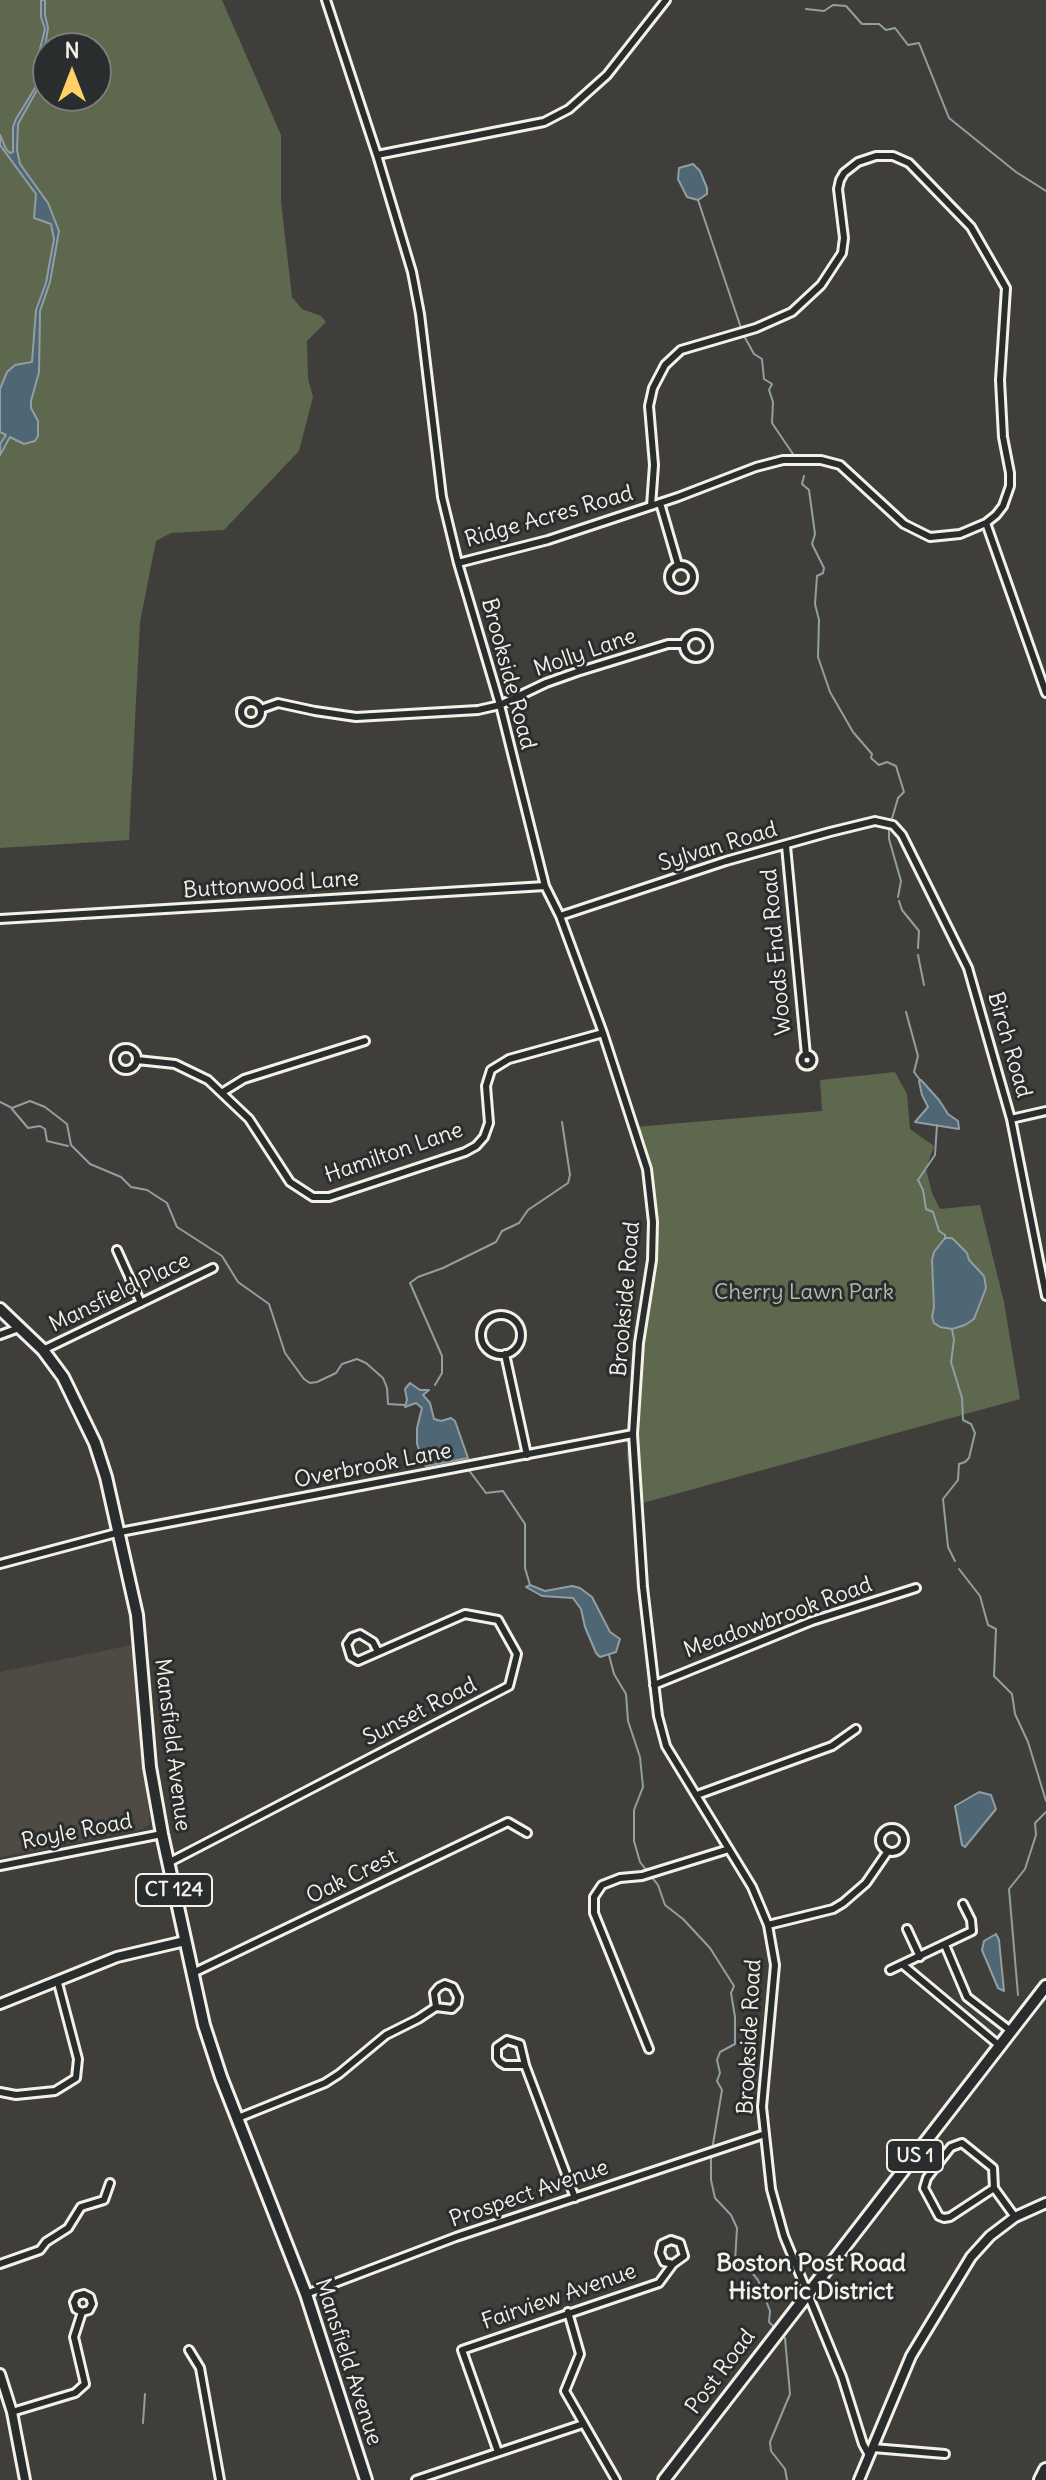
<!DOCTYPE html>
<style>
body{margin:0}
#map{position:relative;width:1046px;height:2480px;overflow:hidden;background:#403e3b;font-family:Delius,sans-serif}
canvas{display:block}
.north{position:absolute;left:32px;top:32px;width:80px;height:80px;box-sizing:border-box;background:#2a2d2e;border:2px solid #7b7b78;border-radius:50%;rotate:0deg;font-size:22px;font-weight:700;line-height:32px;text-align:center;color:#f4f1e8}
.north::after{content:'';display:block;margin:auto;width:28px;height:36px;background:#ffd166;clip-path:polygon(50% 0,100% 100%,50% 72%,0 100%)}
</style>
<div id="map">
<canvas width="1046" height="2480"></canvas>
<div class="north">N</div>
</div>
<script>
const ctx = document.querySelector('canvas').getContext('2d');
ctx.lineJoin = 'round';
function fillPath(path, color) { ctx.fillStyle = color; ctx.fill(path, 'evenodd'); }
const shape = rows => new Path2D(rows.map(r => 'M' + r).join(''));
function trace(path, color, width, dash) { ctx.strokeStyle = color; ctx.lineWidth = width; ctx.lineCap = dash ? 'butt' : 'round'; ctx.setLineDash(dash || []); ctx.stroke(path); }
function write(font, color, halo, rows, align = 'center') {
  ctx.font = font + ' Delius,sans-serif'; ctx.lineWidth = 6; ctx.setLineDash([]); ctx.textBaseline = 'middle'; ctx.strokeStyle = halo; ctx.fillStyle = color; for (const [text, x, y, turn = 0] of rows) {
    ctx.save(); ctx.translate(x, y); ctx.rotate((+turn || 0) * Math.PI / 180); ctx.textAlign = isNaN(turn) ? turn : align; if (halo) ctx.strokeText(text, 0, 0); ctx.fillText(text, 0, 0); ctx.restore();
  }
}
fillPath(shape([
 [132,1645,150,1824,143,1829,0,1857,0,1672]
]), '#4f4a44');
fillPath(shape([
 [0,0,222,0,281,135,281,202,292,297,302,309,321,316,326,322,307,341,308,379,313,397,299,451,224,530,171,533,156,541,140,622,129,840,0,848],
 [48,48,96,48,96,96,48,96],
 [895,1072,907,1094,910,1129,934,1146,926,1169,932,1193,940,1209,980,1205,1004,1302,1020,1399,632,1506,627,1454,652,1206,643,1152,635,1127,822,1111,820,1080]
]), '#5d684f');
const water = shape([
 [41,0,45,0,45,15,48,28,44,53,47,72,18,124,17,150,20,164,48,203,59,231,50,282,40,311,39,372,31,401,31,408,38,421,38,436,35,441,24,444,10,437,0,455,0,444,6,435,0,432,0,389,7,372,15,365,32,362,36,310,46,283,54,239,51,224,34,218,36,194,0,145,0,135,6,149,10,153,13,152,13,127,16,119,43,75,40,49,45,29,41,17,41,0],
 [693,164,700,171,707,188,707,194,698,200,687,197,678,179,679,168,693,164],
 [921,1080,939,1100,948,1114,958,1121,959,1129,915,1122,928,1107,922,1095,919,1081,921,1080],
 [945,1238,952,1238,967,1253,969,1260,984,1276,986,1288,974,1319,965,1325,952,1329,940,1327,934,1323,932,1317,934,1307,932,1260,934,1252,945,1238],
 [410,1383,420,1390,429,1390,423,1395,430,1403,434,1419,441,1421,451,1418,455,1421,468,1458,426,1466,424,1463,417,1444,417,1428,422,1408,416,1403,405,1407,407,1400,405,1389,410,1383],
 [530,1585,545,1591,572,1586,580,1588,592,1597,610,1632,620,1639,616,1652,600,1657,596,1653,585,1627,581,1609,573,1598,542,1596,526,1587,530,1585],
 [979,1792,991,1795,996,1809,965,1847,962,1845,955,1806,979,1792],
 [996,1934,999,1940,1004,1991,998,1988,982,1950,984,1941,996,1934]
]);
fillPath(water, '#4f6674');
trace(water, '#919ea2', 2);
trace(shape([
 [806,9,824,11,833,5,846,6,862,24,879,24,886,30,895,28,908,45,919,43,949,118,1016,172,1046,191],
 [698,200,741,328],
 [743,334,754,354,762,359,764,379,772,384,769,390,773,402,772,423,795,457],
 [804,476,802,484,809,490,815,534,812,544,824,568,823,573,817,576,815,604,819,620,818,657,830,692,853,732,872,754,871,758,879,765,887,762,896,766,904,792,898,798,891,822],
 [889,828,889,839,901,881,898,897],
 [899,901,902,910,919,931,918,948],
 [918,955,924,985],
 [906,1012,918,1056,914,1072,920,1080],
 [0,1102,12,1108,30,1101,45,1107,67,1124,71,1145,90,1164,121,1177,131,1187,147,1190,167,1203,177,1227,222,1256,238,1282,269,1304,285,1353,304,1379,310,1383,317,1382,336,1373,342,1364,357,1359,366,1363,383,1378,387,1388,388,1404,405,1405],
 [12,1109,28,1128,40,1126,45,1129,47,1141,68,1146],
 [937,1125,935,1155,918,1180,923,1190,926,1209,933,1212,939,1231,945,1235,945,1239],
 [952,1329,954,1340,951,1362,962,1398,963,1420,971,1424,975,1433,969,1458,965,1462,959,1464,958,1480,943,1499,948,1547,955,1561],
 [435,1385,442,1373,442,1356,410,1283,418,1277,443,1268,496,1242,502,1231,519,1223,528,1210,568,1183,570,1175,562,1122],
 [468,1469,486,1493,503,1491,525,1524,525,1568,530,1585],
 [959,1569,980,1596,988,1625,996,1629,994,1676,1012,1694,1015,1714,1028,1742,1046,1801],
 [609,1655,614,1674,626,1694,628,1721,640,1757,643,1787,634,1810,634,1841,640,1862,658,1885,665,1905,683,1919,710,1948,734,1986,731,1993,735,2017,735,2044,720,2052,717,2060,720,2073,717,2081,722,2090,712,2150],
 [1018,1995,1009,1889,1025,1869,1036,1835,1035,1823,1046,1812],
 [711,2156,711,2180,715,2198,731,2215,737,2228,735,2262,749,2269,758,2280,770,2311,769,2322,776,2329],
 [780,2334,785,2338,790,2394,770,2442,771,2451,785,2469,787,2480],
 [143,2423,145,2394]
]), '#919ea2', 2);
const minor = shape([
 [326,0,377,155,412,272,420,314,442,497,458,563,500,705,545,886,560,916,603,1033,647,1169,653,1222,652,1260,639,1343,633,1434,643,1587,658,1716,666,1746,752,1887,768,1925,775,1965,762,2107,771,2189,784,2236,842,2377,863,2444,869,2455],
 [377,155,544,122,569,109,607,75,666,0],
 [660,503,678,565],
 [986,523,1046,693],
 [458,563,548,540,678,497,756,467,783,460,821,460,840,465,904,524,930,537,960,534,986,523,996,515,1003,506,1010,486,1010,473,1003,437,1000,380,1006,288,971,227,909,163,893,156,876,156,858,162,844,173,840,180,838,189,844,238,842,253,821,285,792,312,756,328,681,350,665,365,653,388,649,406,654,465,651,506],
 '669 577a12 12 0 1 1 24 0a12 12 0 1 1-24 0Z',
 '684 646a12 12 0 1 1 24 0a12 12 0 1 1-24 0Z',
 '241 712a10 10 0 1 1 20 0a10 10 0 1 1-20 0Z',
 [261,709,278,703,315,711,356,717,478,710,500,705,546,683,577,672,668,644,684,644],
 [786,846,806,1055],
 [560,916,726,861,830,832,875,821,893,825,902,835,968,968,1011,1119,1046,1296],
 [0,919,545,886],
 '115 1059a11 11 0 1 1 22 0a11 11 0 1 1-22 0Z',
 '801.5 1060a5.5 5.5 0 1 1 11 0a5.5 5.5 0 1 1-11 0Z',
 [137,1060,175,1064,208,1080,249,1119,290,1182,313,1197,329,1197,465,1152,476,1146,484,1137,489,1123,486,1086,491,1070,509,1059,603,1033],
 [223,1092,244,1079,365,1041],
 [1011,1119,1046,1111],
 [117,1250,141,1303],
 '481 1335a20 20 0 1 1 40 0a20 20 0 1 1-40 0Z',
 [0,1335,19,1328],
 [43,1350,213,1268],
 [505,1354,527,1455],
 [0,1564,120,1532,633,1434],
 [654,1685,812,1621,916,1588],
 [697,1795,832,1746,856,1729],
 '880 1840a12 12 0 1 1 24 0a12 12 0 1 1-24 0Z',
 [168,1863,509,1686,517,1654,498,1620,465,1614,358,1661,351,1657,347,1644,352,1637,360,1634,373,1642,378,1652],
 [0,1866,162,1834],
 [768,1925,833,1909,843,1903,866,1883,888,1851],
 [907,1929,920,1957],
 [945,1945,967,1997,1012,2032],
 [903,1965,1001,2047],
 [890,1970,972,1931,971,1920,963,1904],
 [193,1973,508,1822,527,1833],
 [649,2049,594,1913,594,1897,602,1885,620,1878,642,1876,729,1849],
 [525,2065,520,2044,507,2040,497,2047,497,2058,500,2062,505,2065,525,2065,575,2198],
 [0,2092,16,2095,55,2091,76,2078,78,2059,58,1983],
 [238,2118,325,2083,339,2074,386,2035,418,2019,436,2007,452,2009,457,2004,458,1997,453,1987,445,1984,439,1987,434,1993,436,2007],
 [994,2188,950,2217,944,2218,939,2216,924,2188,927,2178,951,2147,962,2143,993,2168,994,2188,1015,2217],
 [0,2264,40,2250,46,2242,68,2228,81,2207,104,2200,110,2183],
 [306,2294,456,2237,765,2134],
 [568,2312,580,2354,565,2391,616,2480],
 [189,2350,200,2368,220,2480],
 [12,2412,75,2393,85,2384,74,2337,82,2312,89,2310,92,2304,90,2297,84,2294,77,2296,74,2302,76,2309,82,2312],
 [873,2448,945,2454],
 [498,2452,462,2350,659,2283,673,2264,684,2256,680,2243,671,2240,662,2244,660,2253,664,2262,673,2264],
 [416,2480,583,2424]
]);
const tertiary = shape([
 [0,2004,117,1957,185,1941],
 [0,2374,12,2412,25,2480],
 [859,2480,911,2356,971,2257,990,2236,1015,2217,1046,2203]
]);
const primary = shape([
 [0,1309,43,1350,63,1377,95,1443,106,1477,137,1615,150,1767,162,1834,204,2025,221,2077,306,2294,366,2480],
 [664,2480,1046,1986]
]);
const motorway = shape([
 [1041,2480,1046,2470]
]);
trace(minor, '#f4f1e8', 12);
trace(tertiary, '#f4f1e8', 14);
trace(primary, '#f4f1e8', 16);
trace(motorway, '#f4f1e8', 18);
trace(minor, '#2a2d2e', 6);
trace(tertiary, '#2a2d2e', 8);
trace(primary, '#2a2d2e', 10);
trace(motorway, '#2a2d2e', 12);
for (const [x, y, w] of [
 [174,1890,76],
 [915,2156,56]
]) { const box = new Path2D(); box.roundRect(x - w / 2, y - 16, w, 32, 6); ctx.fillStyle = '#2a2d2e'; ctx.fill(box); trace(box, '#f4f1e8', 2); }
write('bold 20px', '#f4f1e8', null, [
 ["CT 124",174,1890],
 ["US 1",915,2156]
]);
write('22px', '#f4f1e8', '#2a2d2e', [
 ["Ridge Acres Road",549,517,-16],
 ["Molly Lane",585,653,-19],
 ["Brookside Road",508,674,75],
 ["Sylvan Road",718,847,-17],
 ["Buttonwood Lane",271,885,-4],
 ["Woods End Road",777,952,-95],
 ["Birch Road",1009,1045,74],
 ["Hamilton Lane",394,1153,-19],
 ["Mansfield Place",120,1293,-26],
 ["Brookside Road",626,1299,-85],
 ["Overbrook Lane",373,1466,-11],
 ["Meadowbrook Road",778,1618,-20],
 ["Sunset Road",420,1712,-27],
 ["Mansfield Avenue",172,1745,83],
 ["Royle Road",77,1832,-11],
 ["Oak Crest",352,1877,-26],
 ["Brookside Road",750,2037,-87],
 ["Prospect Avenue",529,2194,-19],
 ["Fairview Avenue",559,2297,-19],
 ["Mansfield Avenue",348,2362,72],
 ["Post Road",721,2372,-53]
]);
write('22px', '#b8baab', '#2a2d2e', [
 ["Cherry Lawn Park",804,1293]
]);
write('bold 24px', '#f4f1e8', '#2a2d2e', [
 ["Boston Post Road",811,2264],
 ["Historic District",811,2292]
]);
</script>
